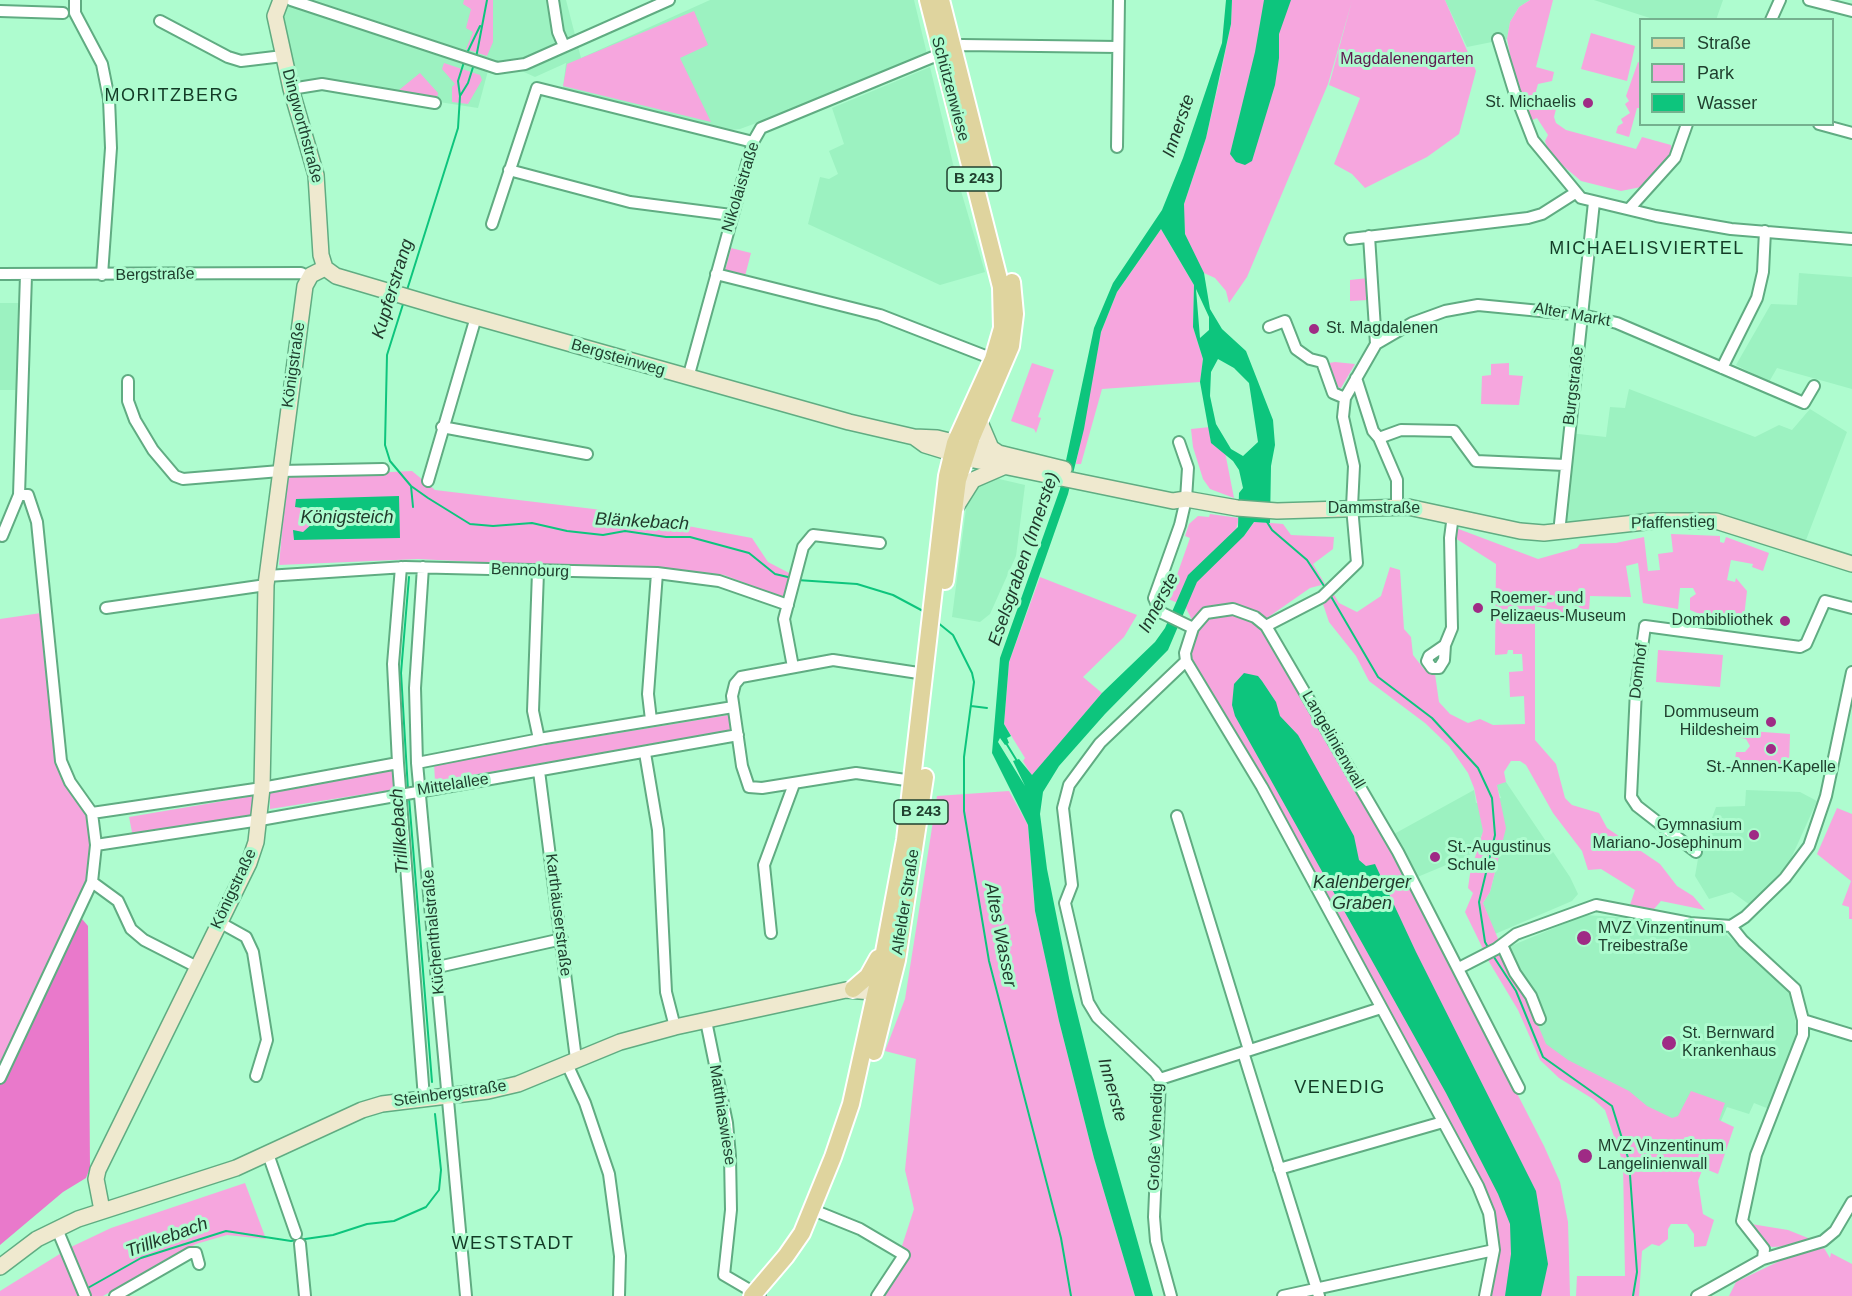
<!DOCTYPE html>
<meta charset="utf-8">
<style>
body{margin:0}
#map{position:relative;width:1852px;height:1296px;overflow:hidden;background:#aefccf;font-family:Arial,sans-serif}
canvas{display:block}
.legend{position:absolute;left:1639px;top:18px;width:195px;height:108px;box-sizing:border-box;background:#aefccf;border:2px solid #75b18f;margin:0;padding:8px 10px;list-style:none;font-size:18px;color:#20402f}
.legend li{display:flex;align-items:center;gap:12px;height:30px}
.legend b{width:30px;border:2px solid #75b18f}
</style>
<div id="map">
<canvas width="1852" height="1296"></canvas>
<ul class="legend">
<li><b style="height:8px;background:#dfd49e"></b>Straße</li>
<li><b style="height:16px;background:#f6a6de"></b>Park</li>
<li><b style="height:16px;background:#0dc57d"></b>Wasser</li>
</ul>
</div>
<script>
const ctx = document.querySelector('canvas').getContext('2d');
ctx.lineJoin = 'round';
function fillPath(path, color) { ctx.fillStyle = color; ctx.fill(path, 'evenodd'); }
const shape = rows => new Path2D(rows.map(r => 'M' + r).join(''));
function trace(path, color, width, dash) { ctx.strokeStyle = color; ctx.lineWidth = width; ctx.lineCap = dash ? 'butt' : 'round'; ctx.setLineDash(dash || []); ctx.stroke(path); }
function write(font, color, halo, rows, align = 'center') {
  ctx.font = font + ' Arial,sans-serif'; ctx.lineWidth = 6; ctx.setLineDash([]); ctx.textBaseline = 'middle'; ctx.strokeStyle = halo; ctx.fillStyle = color; for (const [text, x, y, turn = 0] of rows) {
    ctx.save(); ctx.translate(x, y); ctx.rotate((+turn || 0) * Math.PI / 180); ctx.textAlign = isNaN(turn) ? turn : align; if (halo) ctx.strokeText(text, 0, 0); ctx.fillText(text, 0, 0); ctx.restore();
  }
}
fillPath(shape([
 [281,0,566,0,581,58,710,0,914,0,927,54,827,97,740,129,730,130,563,88,566,63,535,77,513,67,489,67,478,108,322,84,291,89],
 [1445,0,1530,0,1519,7,1510,22,1507,39,1467,47],
 [1594,0,1723,0,1716,20,1653,19],
 [930,67,953,164,985,272,940,285,808,224,820,177,829,179,838,174,829,151,844,144,832,108],
 [1799,273,1852,277,1852,389,1777,368,1769,382,1736,365,1771,304,1797,305],
 [0,303,23,303,19,390,0,390],
 [1629,389,1755,437,1779,425,1792,430,1810,409,1847,432,1803,548,1693,523,1561,531,1569,433,1606,437,1610,407,1625,408],
 [995,478,1025,485,1016,556,990,614,980,622,952,617,968,493,984,479],
 [1506,782,1570,877,1578,894,1572,901,1495,934,1483,903,1490,892,1498,861,1482,834,1475,853,1415,878,1394,834,1474,790,1476,803,1501,798,1496,784],
 [1746,790,1800,792,1817,801,1789,863,1750,905,1732,892,1709,899,1695,876,1699,853,1716,807,1745,806],
 [1585,915,1633,918,1692,930,1723,932,1785,984,1790,992,1798,1036,1769,1109,1754,1103,1749,1114,1727,1107,1717,1130,1629,1129,1548,1055,1523,984,1499,951]
]), '#9cf2c1');
fillPath(shape([
 [464,0,493,0,493,42,487,56,466,49,473,32,466,28,471,9,463,4],
 [1232,0,1445,0,1476,71,1459,134,1427,157,1365,188,1352,174,1334,164,1360,98,1329,85,1352,1,1328,84,1247,277,1229,303,1226,291,1215,278,1204,273,1190,249,1185,234,1184,221,1184,204,1206,138,1220,77,1231,24],
 [1530,0,1553,0,1536,67,1554,72,1552,81,1538,84,1536,91,1538,98,1557,105,1554,117,1556,123,1566,130,1636,149,1642,137,1671,145,1673,153,1657,173,1641,187,1621,191,1581,181,1561,164,1547,147,1545,141,1548,135,1537,118,1530,121,1513,70,1507,39,1510,22,1519,7],
 [694,11,708,45,680,58,711,122,563,86,567,64],
 [1591,33,1635,46,1627,81,1581,69],
 [1638,62,1640,63,1640,108,1637,108,1629,137,1616,133,1618,126,1623,123,1621,119,1630,113,1625,104,1629,101,1626,96],
 [444,63,480,75,482,80,468,104,452,102,452,87,455,84,442,69],
 [420,73,438,93,437,98,399,90],
 [1161,229,1194,285,1193,327,1203,359,1200,382,1102,389,1081,464,1076,464,1101,332,1117,292],
 [731,248,751,253,745,276,725,271],
 [1368,278,1369,300,1350,301,1350,280],
 [1335,362,1355,364,1341,388,1337,387,1331,375,1329,363],
 [1032,363,1054,370,1038,417,1041,418,1036,433,1034,429,1011,421],
 [1509,363,1509,375,1523,376,1519,405,1481,404,1482,376,1491,375,1491,364],
 [1210,427,1210,439,1215,446,1225,452,1234,498,1210,489,1203,479,1193,447,1191,429],
 [412,471,435,490,602,510,752,538,768,562,791,574,784,598,724,575,651,566,536,565,418,559,279,565,287,477],
 [1210,514,1239,518,1236,530,1229,535,1244,536,1254,522,1259,522,1283,524,1291,535,1334,537,1333,549,1313,564,1325,584,1310,588,1267,618,1260,630,1277,652,1386,838,1544,1146,1560,1182,1568,1222,1570,1296,1486,1296,1490,1212,1187,661,1195,628,1192,620,1185,606,1161,596,1163,589,1171,592,1190,538,1185,536,1189,524,1198,516,1209,517],
 [1456,528,1538,559,1577,548,1580,544,1616,543,1644,537,1648,571,1660,570,1658,554,1673,552,1671,534,1720,536,1720,542,1724,543,1726,537,1769,553,1763,571,1752,567,1753,564,1731,560,1727,580,1735,582,1736,578,1747,591,1744,617,1720,617,1720,621,1717,621,1690,610,1690,598,1696,594,1693,588,1680,588,1678,609,1643,603,1638,563,1626,566,1631,597,1590,596,1589,611,1569,604,1565,613,1535,606,1535,740,1556,764,1565,798,1572,805,1599,813,1607,828,1660,864,1677,886,1693,896,1705,910,1661,901,1654,909,1630,905,1635,890,1601,869,1588,870,1582,851,1553,813,1526,765,1520,761,1511,761,1504,772,1506,782,1497,785,1506,828,1490,892,1483,903,1499,941,1483,949,1465,912,1473,893,1468,888,1470,874,1483,831,1474,788,1468,773,1449,746,1425,723,1369,681,1356,656,1329,622,1322,601,1332,591,1339,603,1357,612,1381,596,1390,567,1400,570,1404,629,1411,637,1413,655,1424,669,1435,674,1439,702,1450,714,1468,723,1480,719,1493,725,1525,724,1524,696,1510,697,1509,672,1523,671,1522,654,1513,654,1513,650,1508,650,1507,654,1495,655,1496,564,1455,538],
 [1040,577,1137,615,1124,637,1083,677,1102,693,1032,776,1023,761,1025,758,1004,724,1009,662],
 [41,613,58,767,91,813,91,882,0,1077,0,619],
 [1658,650,1723,655,1720,687,1656,682],
 [729,715,732,732,435,781,434,763],
 [1737,730,1790,734,1789,765,1735,760,1736,752,1745,752,1750,746,1746,739,1737,737],
 [395,770,397,789,270,809,270,792],
 [1009,791,1028,825,1035,911,1059,1021,1094,1158,1135,1296,880,1296,901,1249,914,1209,905,1170,916,1059,885,1051,905,999,937,796],
 [253,796,251,816,133,837,129,817],
 [1837,808,1852,814,1852,919,1849,919,1849,907,1842,905,1851,881,1817,854],
 [1499,954,1526,997,1546,1044,1568,1060,1629,1091,1647,1106,1672,1118,1678,1116,1691,1091,1725,1103,1719,1120,1734,1127,1718,1174,1703,1168,1698,1181,1703,1214,1714,1220,1706,1246,1694,1247,1694,1234,1687,1224,1671,1224,1668,1229,1668,1239,1659,1246,1652,1244,1642,1251,1639,1296,1576,1296,1577,1276,1625,1276,1623,1163,1605,1110,1593,1099,1559,1078,1540,1060,1518,1010,1488,960],
 [245,1183,266,1239,227,1235,196,1244,103,1296,0,1296,0,1291,71,1247,111,1228],
 [1745,1223,1788,1230,1813,1240,1791,1246,1772,1247,1761,1242],
 [1824,1248,1830,1258,1831,1253,1852,1264,1852,1296,1729,1296,1736,1282,1794,1254]
]), '#f6a6de');
fillPath(shape([
 [77,913,88,926,90,1168,86,1178,63,1192,0,1245,0,1077]
]), '#e979cb');
fillPath(shape([
 [1226,0,1232,0,1231,24,1206,138,1184,204,1185,234,1204,273,1210,309,1222,329,1246,351,1273,420,1275,445,1271,466,1270,523,1254,522,1244,536,1197,582,1168,650,1105,714,1059,766,1043,792,1040,814,1047,869,1071,988,1105,1126,1153,1296,1135,1296,1094,1158,1059,1021,1035,911,1028,825,992,753,1000,658,1060,489,1094,328,1113,283,1162,210,1183,158,1222,43],
 [1161,229,1194,285,1193,327,1203,359,1200,382,1211,443,1233,461,1239,470,1243,488,1239,493,1238,527,1188,575,1165,628,1155,642,1102,693,1032,775,1019,759,1013,761,1025,786,998,742,1000,738,1005,745,1009,743,1007,738,1011,736,1004,724,1009,662,1068,494,1084,429,1101,332,1117,292],
 [1196,289,1209,317,1209,330,1200,338],
 [1218,359,1234,368,1249,383,1258,442,1243,456,1231,449,1216,424,1210,396,1211,372],
 [1264,0,1291,0,1279,34,1279,58,1275,85,1252,161,1245,165,1236,162,1230,154,1255,52],
 [399,496,400,538,294,540,293,530,303,532,314,522,314,515,309,509,295,507,296,499],
 [1244,673,1258,676,1262,681,1276,702,1280,716,1298,735,1354,836,1359,860,1366,866,1375,864,1416,952,1536,1191,1548,1264,1541,1296,1505,1296,1511,1254,1510,1224,1498,1194,1446,1093,1235,716,1232,705,1234,684]
]), '#0dc57d');
trace(shape([
 [467,53,480,26],
 [476,58,487,0],
 [460,96,458,81,464,62],
 [407,290,458,128,460,96,468,83,474,64],
 [404,301,387,355,385,445,390,461,411,486,428,498,470,524,493,526,532,523,567,531,603,535,625,531,666,537,690,537,749,553,775,574,792,578],
 [411,486,413,507],
 [1267,522,1272,530,1307,560,1326,589],
 [797,580,857,584,893,595,923,611],
 [1329,593,1378,677,1432,718,1478,768,1492,798,1495,835,1479,902,1485,942,1489,949],
 [937,622,953,635,972,673,974,682,964,757,964,811,989,961,1061,1238,1071,1296],
 [971,706,987,708],
 [1006,743,1017,761],
 [408,790,401,673,409,577],
 [409,798,432,1082],
 [1492,954,1516,991,1543,1057,1612,1106,1629,1161,1637,1272,1633,1296],
 [86,1289,141,1258,226,1231,291,1241,333,1235,367,1224,394,1221,426,1207,439,1190,441,1170,435,1114]
]), '#0dc57d', 2);
const street = shape([
 [75,0,75,13,102,64,109,99,111,148,102,275],
 [291,0,497,68,525,64,669,0],
 [553,0,558,32,564,46],
 [1809,0,1852,11],
 [0,11,63,13],
 [1771,20,1780,0],
 [160,21,228,57,241,61,283,56],
 [1498,39,1514,91,1533,140,1581,198,1656,216,1731,229,1852,239],
 [291,89,322,84,435,103],
 [1819,124,1852,133],
 [1117,147,1119,0],
 [509,170,630,202,731,215],
 [1629,209,1675,158,1687,124],
 [492,224,537,88,753,142],
 [1369,236,1376,344],
 [1350,239,1528,218,1542,214,1575,193],
 [0,274,301,273,309,277],
 [716,274,880,315,993,359],
 [1722,368,1757,298,1763,272,1765,231],
 [688,378,753,142,761,128,962,45,1118,47],
 [1356,378,1373,431,1379,438,1397,480,1397,507],
 [128,381,128,401,135,420,153,450,175,476,183,479,280,471,383,469],
 [1345,398,1376,344,1412,323,1445,311,1478,305,1582,315,1617,323,1804,403,1814,386],
 [442,427,587,454],
 [1379,438,1401,430,1454,431,1476,461,1565,465],
 [1179,442,1188,468,1186,499,1180,525,1154,598,1160,612,1193,628],
 [428,481,476,317],
 [1559,533,1594,202],
 [2,536,19,495,26,275],
 [401,567,393,664,398,763,424,1098],
 [423,567,415,688,417,763,466,1296],
 [538,572,533,711,539,739],
 [267,576,405,567,657,573,719,581,788,605],
 [106,608,266,585],
 [1266,626,1322,597,1357,563,1352,507,1354,466,1343,417,1345,398,1333,393,1322,362,1310,359,1296,349,1285,321,1269,327],
 [1445,645,1429,656,1427,661,1432,668,1439,668,1444,660,1445,645,1452,628,1450,538,1453,515],
 [793,667,784,619,803,547,813,535,880,543],
 [651,720,648,694,657,573],
 [645,753,658,830,666,992,675,1027],
 [417,763,545,738,733,707],
 [539,771,576,1059],
 [913,781,856,773,762,788,749,787,742,766,732,696,735,684,741,677,833,660,925,674],
 [92,813,262,788,398,763],
 [1177,816,1249,1050],
 [96,845,260,820,738,735],
 [1696,852,1637,806,1631,797,1636,690,1645,626,1800,647,1806,644,1825,601,1852,608],
 [92,882,118,901,131,929,144,940,197,967],
 [219,922,246,937,253,952,267,1040,256,1076],
 [1731,926,1743,941,1795,989,1803,1020,1803,1035,1756,1155,1742,1221,1764,1249,1763,1259],
 [1731,926,1745,917,1785,878,1809,846,1826,796,1852,672],
 [771,933,764,865,794,784],
 [1502,945,1515,973,1531,996,1540,1019],
 [438,967,562,939],
 [1459,968,1496,949,1516,934,1596,905,1690,923,1731,926],
 [1803,1020,1852,1035],
 [706,1021,727,1123,730,1156,731,1210,724,1275,760,1296],
 [1243,1052,1319,1296],
 [567,1064,585,1103,609,1174,620,1256,619,1296],
 [0,1078,92,882,96,845,92,813,70,782,61,761,37,522,28,495,19,495],
 [1160,1079,1381,1008],
 [268,1154,296,1234],
 [1279,1169,1443,1122],
 [813,1210,860,1229,904,1255,877,1296],
 [57,1229,85,1296],
 [300,1244,305,1296],
 [115,1296,190,1253,196,1253,199,1264],
 [1171,1296,1156,1241,1154,1217,1160,1079,1155,1072,1097,1017,1088,1002,1065,903,1072,885,1063,808,1069,785,1100,743,1186,661],
 [1283,1296,1494,1250],
 [1485,1296,1494,1250,1489,1213,1478,1186,1262,787,1186,661,1185,653,1193,628,1206,613,1233,609,1255,617,1266,626,1398,852,1519,1088],
 [1697,1296,1763,1259,1823,1241,1835,1231,1852,1202]
]);
const secondary = shape([
 [281,0,275,16,291,89,316,175,321,255,325,268],
 [325,268,336,276,451,310,849,422,914,437,937,438,1064,469],
 [979,420,991,448,1000,454],
 [914,437,925,445,974,460,1173,501,1186,499,1237,508,1277,511,1408,507,1520,531,1544,533,1654,521,1716,521,1852,564],
 [956,507,973,480,1003,467],
 [102,1210,96,1179,98,1170,249,863,256,842,262,788,266,585,305,286,311,275,325,268],
 [0,1267,37,1239,78,1219,236,1168,362,1110,382,1104,488,1091,518,1084,620,1042,675,1027,846,990,887,993]
]);
const primary = shape([
 [941,0,986,179],
 [945,581,958,480,972,437,1011,346,1015,314,1012,282],
 [853,989,868,976,878,958],
 [874,1052,897,960,925,777],
 [752,1296,786,1256,802,1233,833,1157,851,1104,881,968,905,840,947,476,955,443,993,359,1002,328,1001,287,928,0]
]);
trace(street, '#60ac82', 14);
trace(secondary, '#60ac82', 18);
trace(primary, '#fff', 20);
trace(street, '#fff', 10);
trace(secondary, '#efe9cf', 15);
trace(primary, '#dfd49e', 16);
for (const [x, y, r, color] of [
 [1588,103,6,"#9f2b85"],
 [1314,329,6,"#9f2b85"],
 [1478,608,6,"#9f2b85"],
 [1785,621,6,"#9f2b85"],
 [1771,722,6,"#9f2b85"],
 [1771,749,6,"#9f2b85"],
 [1754,835,6,"#9f2b85"],
 [1435,857,6,"#9f2b85"],
 [1584,938,8,"#9f2b85"],
 [1669,1043,8,"#9f2b85"],
 [1585,1156,8,"#9f2b85"]
]) { const dot = new Path2D(); dot.arc(x, y, r, 0, 2 * Math.PI); ctx.fillStyle = color; ctx.fill(dot); trace(dot, '#aefccf', 2); }
for (const [x, y, w] of [
 [974,179,54],
 [921,812,54]
]) { const box = new Path2D(); box.roundRect(x - w / 2, y - 12, w, 24, 4.5); ctx.fillStyle = '#aefccf'; ctx.fill(box); trace(box, '#20402f', 1.5); }
write('bold 15px', '#20402f', null, [
 ["B 243",974,179],
 ["B 243",921,812]
]);
write('16px', '#5d194e', '#aefccf', [
 ["Magdalenengarten",1407,60]
]);
write('16px', '#20402f', '#aefccf', [
 ["Schützenwiese",950,89,75],
 ["Dingworthstraße",302,126,75],
 ["Nikolaistraße",741,187,-73],
 ["Bergstraße",155,275,-1],
 ["Alter Markt",1572,315,10],
 ["Bergsteinweg",618,358,16],
 ["Königstraße",294,365,-82],
 ["Burgstraße",1574,386,-83],
 ["Dammstraße",1374,509],
 ["Pfaffenstieg",1673,523,-1],
 ["Bennoburg",530,571,2],
 ["Domhof",1639,671,-83],
 ["Langelinienwall",1333,740,60],
 ["Mittelallee",453,785,-9],
 ["Königstraße",234,889,-65],
 ["Alfelder Straße",906,902,-81],
 ["Karthäuserstraße",558,915,83],
 ["Küchenthalstraße",434,932,-95],
 ["Steinbergstraße",450,1094,-8],
 ["Matthiaswiese",722,1115,81],
 ["Große Venedig",1156,1137,-88]
]);
write('16px', '#20402f', '#aefccf', [
 ["St. Michaelis",1576,103,"right"],
 ["St. Magdalenen",1326,329],
 ["Roemer- und",1490,599],
 ["Pelizaeus-Museum",1490,617],
 ["Dombibliothek",1773,621,"right"],
 ["Dommuseum",1759,713,"right"],
 ["Hildesheim",1759,731,"right"],
 ["St.-Annen-Kapelle",1771,768,"center"],
 ["Gymnasium",1742,826,"right"],
 ["Mariano-Josephinum",1742,844,"right"],
 ["St.-Augustinus",1447,848],
 ["Schule",1447,866],
 ["MVZ Vinzentinum",1598,929],
 ["Treibestraße",1598,947],
 ["St. Bernward",1682,1034],
 ["Krankenhaus",1682,1052],
 ["MVZ Vinzentinum",1598,1147],
 ["Langelinienwall",1598,1165]
], 'left');
ctx.letterSpacing = '1.5px';
write('18px', '#123b26', '#aefccf', [
 ["MORITZBERG",172,96],
 ["MICHAELISVIERTEL",1647,249],
 ["VENEDIG",1340,1088],
 ["WESTSTADT",513,1244]
]);
ctx.letterSpacing = '0px';
write('italic 18px', '#213a2c', '#aefccf', [
 ["Innerste",1179,126,-71],
 ["Kupferstrang",393,289,-73],
 ["Königsteich",347,518],
 ["Blänkebach",642,522,3],
 ["Eselsgraben (Innerste)",1024,559,-71],
 ["Innerste",1159,603,-62],
 ["Trillkebach",400,831,-94],
 ["Kalenberger",1362,883],
 ["Graben",1362,904],
 ["Altes Wasser",1000,935,79],
 ["Innerste",1112,1090,74],
 ["Trillkebach",167,1238,-20]
]);
</script>
